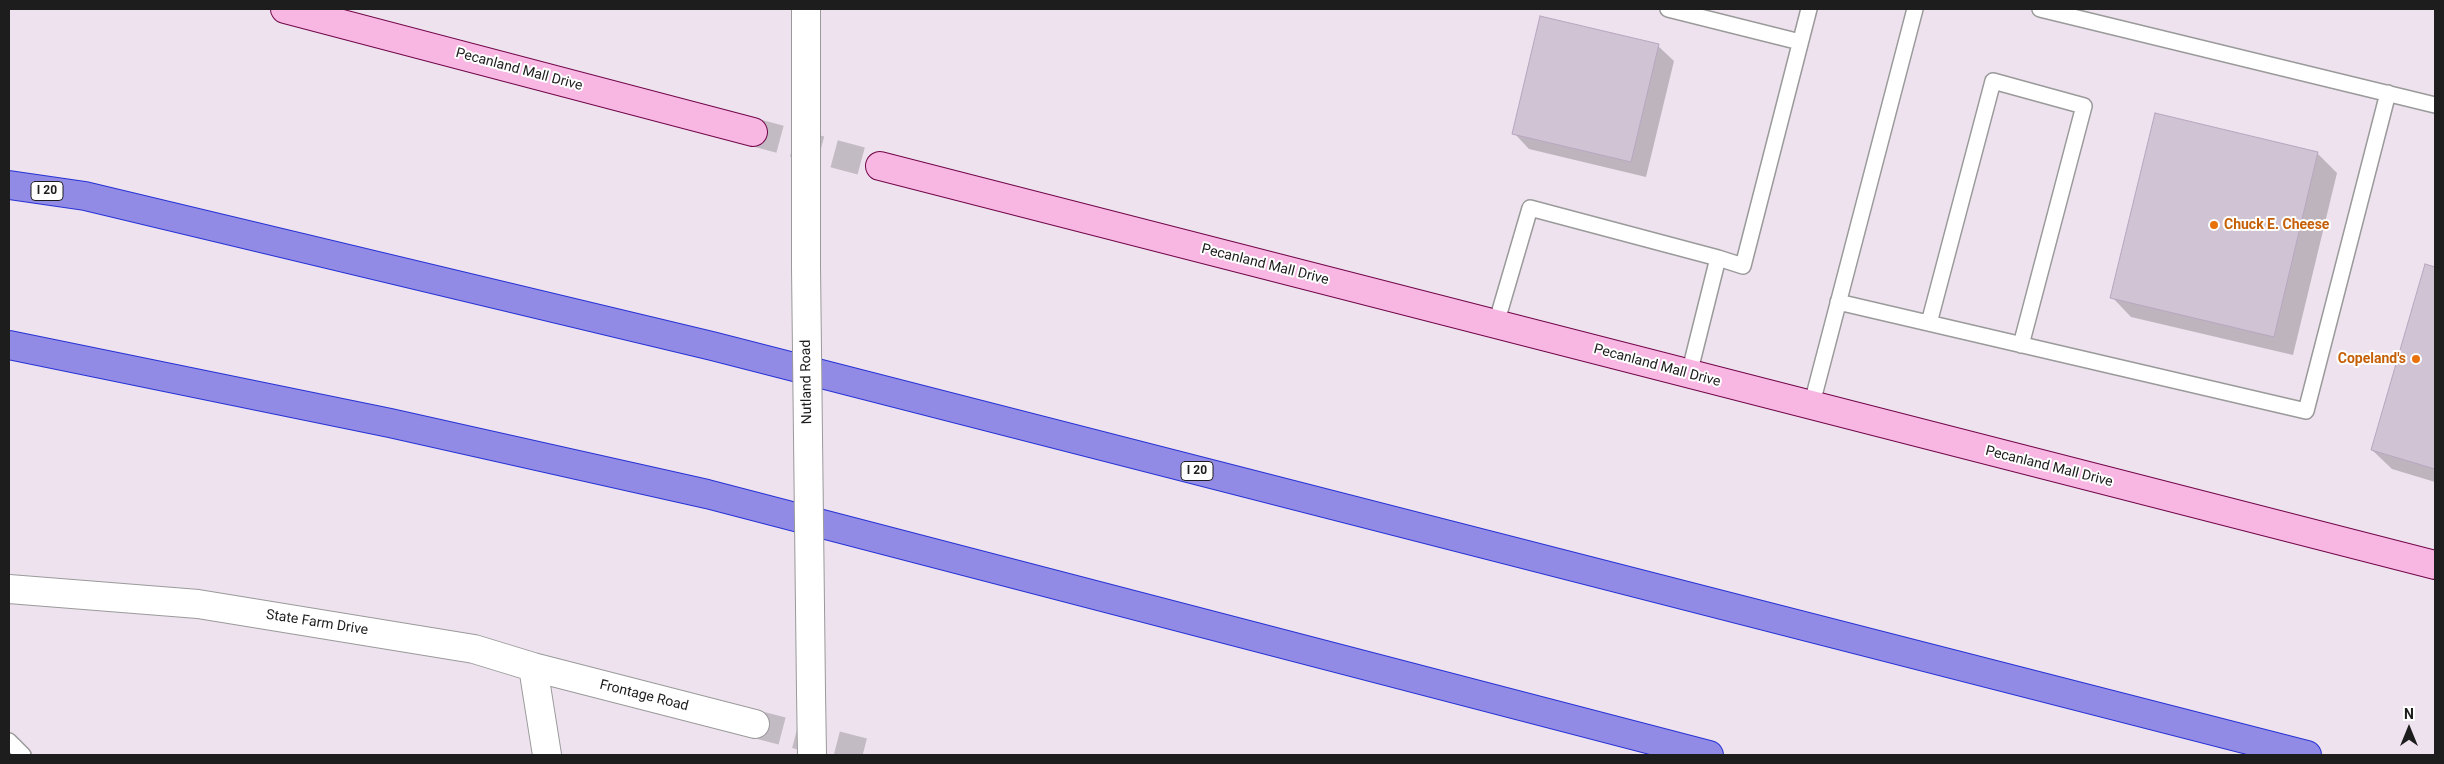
<!DOCTYPE html>
<style>
body{margin:0}
#map{position:relative;width:2444px;height:764px;overflow:hidden;background:#ede2ee;font-family:Roboto,sans-serif}
canvas{display:block}
.frame{position:absolute;inset:0;border:10px solid #1d1d1d;pointer-events:none}
.north{position:absolute;left:2384px;top:704px;width:50px;height:50px;-webkit-text-stroke:4px #fff;paint-order:stroke;rotate:0deg;font-size:14px;font-weight:700;line-height:20px;text-align:center;color:#1d1d1d}
.north::after{content:'';display:block;margin:auto;width:18px;height:22px;background:#1d1d1d;clip-path:polygon(50% 0,100% 100%,50% 72%,0 100%)}
</style>
<div id="map">
<canvas width="2444" height="764"></canvas>
<div class="frame"></div>
<div class="north">N</div>
</div>
<script>
const ctx = document.querySelector('canvas').getContext('2d');
ctx.lineJoin = 'round';
function fillPath(path, color) { ctx.fillStyle = color; ctx.fill(path, 'evenodd'); }
const shape = rows => new Path2D(rows.map(r => 'M' + r).join(''));
function trace(path, color, width, dash) { ctx.strokeStyle = color; ctx.lineWidth = width; ctx.lineCap = dash ? 'butt' : 'round'; ctx.setLineDash(dash || []); ctx.stroke(path); }
function write(font, color, halo, rows, align = 'center') {
  ctx.font = font + ' Roboto,sans-serif'; ctx.lineWidth = 4; ctx.setLineDash([]); ctx.textBaseline = 'middle'; ctx.strokeStyle = halo; ctx.fillStyle = color; for (const [text, x, y, turn = 0] of rows) {
    ctx.save(); ctx.translate(x, y); ctx.rotate((+turn || 0) * Math.PI / 180); ctx.textAlign = isNaN(turn) ? turn : align; if (halo) ctx.strokeText(text, 0, 0); ctx.fillText(text, 0, 0); ctx.restore();
  }
}
fillPath(shape([
 [1658,46,1674,61,1646,177,1529,149,1514,133],
 [2317,153,2337,173,2293,355,2131,317,2112,297],
 [2426,266,2435,268,2435,482,2392,469,2372,450]
]), '#0003');
const building = shape([
 [1540,16,1659,44,1631,162,1512,134,1540,16],
 [2155,113,2318,152,2274,337,2110,298,2155,113],
 [2425,264,2435,267,2435,469,2371,450,2425,264]
]);
fillPath(building, '#cfc3d4');
trace(building, '#b8a5bf', 1);
trace(shape([
 [755,724,875,755]
]), '#c3bbc4', 28, [28, 14]);
trace(shape([
 [753,132,880,166]
]), '#c3bbc4', 28, [28, 14]);
const lane = shape([
 [1668,9,1800,42],
 [2040,9,2435,105],
 [1718,258,1743,266,1809,9],
 [1838,302,2306,411,2388,93],
 [1929,323,1993,81,2084,106,2021,345],
 [1496,324,1530,208,1718,258,1689,374],
 [1811,407,1915,9],
 [9,741,23,755]
]);
const street = shape([
 [806,267,806,9],
 [9,589,198,604,474,649,533,667,755,724],
 [533,667,547,755],
 [811,692,812,755]
]);
const secondary = shape([
 [285,9,753,132],
 [880,166,2435,565]
]);
const highway = shape([
 [9,185,85,196,712,346,2307,755],
 [9,345,390,423,707,494,1709,755]
]);
trace(lane, '#9a9a9a', 18);
trace(street, '#9a9a9a', 30);
trace(secondary, '#710648', 30);
trace(highway, '#2632d5', 30);
trace(lane, '#fff', 15);
trace(street, '#fff', 28);
trace(secondary, '#f8b6e3', 28);
trace(highway, '#928be5', 28);
const streetBridge = shape([
 [806,267,811,692]
]);
trace(streetBridge, '#9a9a9a', 30, []);
trace(streetBridge, '#fff', 28);
for (const [x, y, r, color] of [
 [2214,225,5,"#e8710a"],
 [2416,359,5,"#e8710a"]
]) { const dot = new Path2D(); dot.arc(x, y, r, 0, 2 * Math.PI); ctx.fillStyle = color; ctx.fill(dot); trace(dot, '#fff', 2); }
for (const [x, y, w] of [
 [47,191,32],
 [1197,471,32]
]) { const box = new Path2D(); box.roundRect(x - w / 2, y - 9.5, w, 19, 4); ctx.fillStyle = '#fff'; ctx.fill(box); trace(box, '#1d1d1d', 1); }
write('bold 12px', '#1d1d1d', null, [
 ["I 20",47,191],
 ["I 20",1197,471]
]);
write('14px', '#1d1d1d', '#fff', [
 ["Pecanland Mall Drive",519,70,15],
 ["Pecanland Mall Drive",1265,265,14],
 ["Pecanland Mall Drive",1657,366,15],
 ["Nutland Road",807,382,-91],
 ["Pecanland Mall Drive",2049,467,14],
 ["State Farm Drive",317,623,9],
 ["Frontage Road",644,696,14]
]);
write('bold 14px', '#c56008', '#fff', [
 ["Chuck E. Cheese",2224,225],
 ["Copeland's",2406,359,"right"]
], 'left');
</script>
